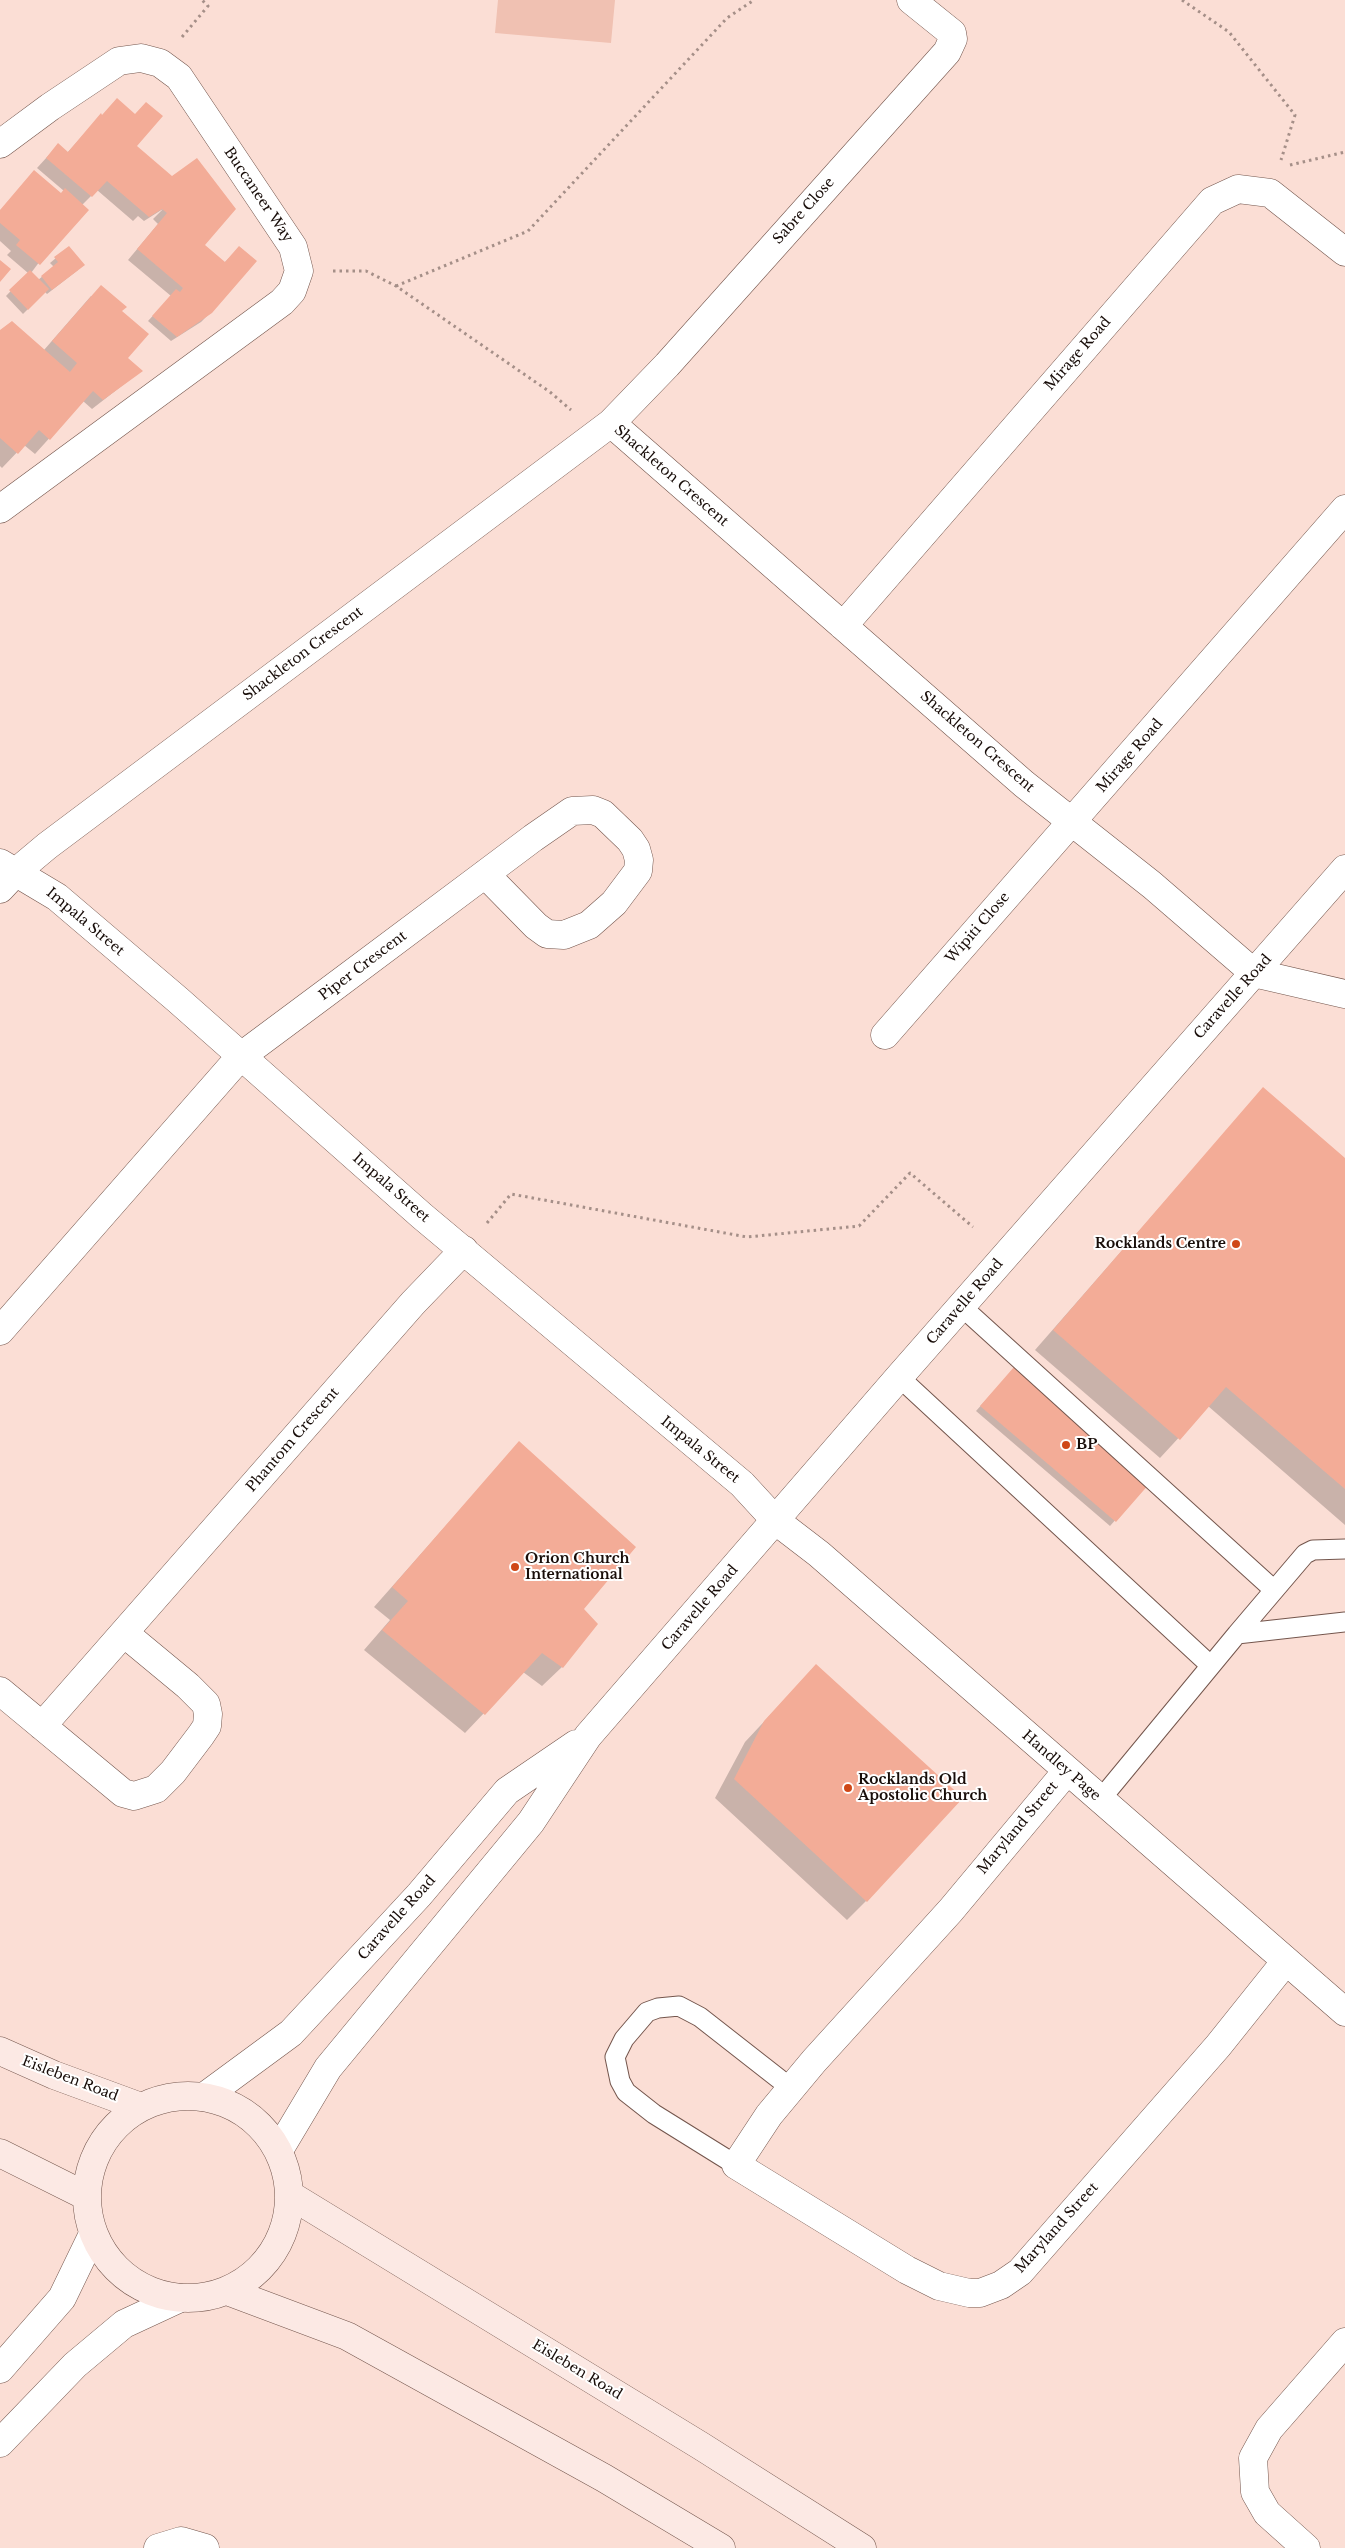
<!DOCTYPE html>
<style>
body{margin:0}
canvas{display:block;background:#fbded5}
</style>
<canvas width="1345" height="2548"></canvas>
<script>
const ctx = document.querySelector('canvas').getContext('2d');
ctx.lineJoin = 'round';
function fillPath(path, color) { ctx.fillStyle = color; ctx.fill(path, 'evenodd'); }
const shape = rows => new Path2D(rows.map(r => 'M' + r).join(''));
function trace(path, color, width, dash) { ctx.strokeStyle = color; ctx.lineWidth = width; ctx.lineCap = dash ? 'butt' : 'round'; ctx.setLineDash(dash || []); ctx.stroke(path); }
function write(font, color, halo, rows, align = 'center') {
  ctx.font = font + ' "Libre Baskerville",serif'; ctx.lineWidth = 4; ctx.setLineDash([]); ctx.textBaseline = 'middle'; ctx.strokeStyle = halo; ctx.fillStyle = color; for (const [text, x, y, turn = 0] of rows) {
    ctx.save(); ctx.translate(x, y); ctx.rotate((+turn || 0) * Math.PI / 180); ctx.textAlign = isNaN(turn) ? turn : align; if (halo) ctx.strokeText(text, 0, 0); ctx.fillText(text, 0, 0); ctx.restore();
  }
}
fillPath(shape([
 [498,0,615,0,611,43,495,33]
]), '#f0c1b2');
fillPath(shape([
 [101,115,135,146,203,245,224,263,239,248,211,312,201,322,171,341,148,321,171,296,128,260,158,224,153,219,163,209,144,221,138,216,133,221,97,190,82,205,31,273,38,280,54,267,50,263,69,247,78,270,47,294,45,292,23,314,6,296,28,273,7,255,11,251,0,241,0,210,61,194,64,191,37,168,58,145,67,153],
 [91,296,121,311,127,358,141,371,92,409,83,401,35,454,24,445,2,468,0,466,0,331,44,350],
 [1263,1089,1345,1159,1345,1525,1208,1406,1160,1458,1035,1350],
 [1010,1373,1148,1483,1110,1526,976,1411],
 [519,1443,583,1609,597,1624,562,1667,542,1686,523,1672,465,1733,364,1650,390,1620,374,1607],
 [816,1666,866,1901,847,1920,715,1798,745,1742]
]), '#0003');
fillPath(shape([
 [117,98,135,114,146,102,163,116,137,146,172,176,197,158,236,209,205,245,225,262,239,246,257,261,212,313,177,337,152,316,176,289,180,292,183,288,137,249,167,213,162,209,149,217,107,181,92,197,46,158,58,143,68,152,101,113,102,115],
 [34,170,61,193,65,188,89,210,40,265,16,245,20,240,0,223,0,210],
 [69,246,85,265,52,290,41,276,58,262,54,257],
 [0,260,11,269,0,282],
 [30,270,49,289,28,310,9,290],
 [101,285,127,307,122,311,149,334,128,358,143,371,103,400,93,391,50,440,39,430,18,454,0,438,0,330,12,321,70,372,77,363,52,341],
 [1263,1087,1345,1158,1345,1489,1226,1387,1180,1440,1053,1330],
 [1014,1367,1150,1483,1116,1522,980,1406],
 [519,1441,636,1547,584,1609,598,1624,563,1668,542,1653,485,1715,382,1630,408,1601,392,1587],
 [816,1664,963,1798,867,1902,734,1779,764,1721]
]), '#f3ac97');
const service = shape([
 [961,1306,1274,1590],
 [899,1377,1210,1665],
 [1345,1549,1313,1550,1305,1554,1237,1634,1345,1622],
 [1100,1800,1237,1634],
 [736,2165,654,2114,626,2092,620,2081,615,2057,624,2039,647,2012,658,2008,679,2006,700,2017,792,2089]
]);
const minor = shape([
 [0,144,50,107,119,61,141,58,160,63,179,77,293,247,299,271,292,291,282,302,0,509],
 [611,423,1024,784,1152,885,1254,973],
 [843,626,1212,201,1238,189,1270,193,1345,252],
 [0,863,57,897,178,1000,422,1216,742,1484,776,1521,819,1554,1345,2012],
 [0,889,16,872,47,846,611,423,667,365,947,52,953,39,952,33,911,0],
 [885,1035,1345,509],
 [0,1331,240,1057,326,993,485,874,533,838,572,811,593,810,603,814,630,840,636,849,639,860,638,871,614,903,589,925,564,935,547,934,536,926,485,874],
 [0,1691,123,1793,134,1796,156,1789,173,1772,201,1735,207,1726,208,1714,206,1704,188,1686,124,1633],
 [42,1726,413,1303,464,1250],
 [1067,1771,951,1910,814,2061,769,2115,736,2165,907,2270,939,2286,969,2293,980,2293,1001,2285,1020,2272,1218,2046,1286,1961],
 [158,2548,181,2541,205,2548],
 [1306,2548,1267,2513,1255,2492,1253,2458,1269,2429,1345,2342]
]);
const tertiary = shape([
 [1254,973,1345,994],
 [204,2097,291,2033,419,1895,507,1791,576,1744],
 [279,2150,328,2068,531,1822,588,1736,899,1377,1345,869],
 [0,2369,62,2298,93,2234],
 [0,2443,75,2365,124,2324,180,2298]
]);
const secondary = shape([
 [0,2051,54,2075,141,2107],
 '87 2197a101 101 0 1 1 202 0a101 101 0 1 1-202 0Z',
 [0,2153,86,2196],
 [290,2195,701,2446,862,2548],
 [227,2291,347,2336,604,2478,721,2548]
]);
trace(service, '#74564d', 21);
trace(minor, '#74564d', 29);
trace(tertiary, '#74564d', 29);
trace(secondary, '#74564d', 29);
trace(shape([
 [1182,0,1229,32,1295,115,1281,160],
 [182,37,208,6,202,0],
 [1290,165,1345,152],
 [333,271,366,271,396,286,550,392,571,410],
 [396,286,528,231,727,18,754,0],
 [487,1223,511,1194,747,1237,859,1226,910,1173,973,1227]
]), '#a58f88', 3, [2.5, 4]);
trace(service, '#fff', 19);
trace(minor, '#fff', 28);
trace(tertiary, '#fff', 28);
trace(secondary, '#fce9e4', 28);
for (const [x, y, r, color] of [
 [1236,1244,5,"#cf4818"],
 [1066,1445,5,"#cf4818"],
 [515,1567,5,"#cf4818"],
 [848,1788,5,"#cf4818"]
]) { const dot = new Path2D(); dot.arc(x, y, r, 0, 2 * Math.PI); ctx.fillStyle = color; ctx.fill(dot); trace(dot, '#fff', 2); }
write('14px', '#180d09', '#fff', [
 ["Buccaneer Way",258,195,56],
 ["Sabre Close",804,211,-48],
 ["Mirage Road",1078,354,-49],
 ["Shackleton Crescent",671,476,41],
 ["Shackleton Crescent",303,654,-37],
 ["Shackleton Crescent",977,742,41],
 ["Mirage Road",1130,756,-49],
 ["Impala Street",85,922,40],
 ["Wipiti Close",978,928,-49],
 ["Piper Crescent",363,966,-37],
 ["Caravelle Road",1233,997,-48],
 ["Impala Street",391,1188,41],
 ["Caravelle Road",965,1302,-49],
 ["Phantom Crescent",293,1440,-49],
 ["Impala Street",700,1450,39],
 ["Caravelle Road",700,1608,-49],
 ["Handley Page",1061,1766,41],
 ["Maryland Street",1018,1828,-50],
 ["Caravelle Road",397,1918,-48],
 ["Eisleben Road",70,2079,21],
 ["Maryland Street",1057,2228,-48],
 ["Eisleben Road",577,2370,31]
]);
write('bold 14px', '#180d09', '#fff', [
 ["Rocklands Centre",1226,1244,"right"],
 ["BP",1076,1445],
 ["Orion Church",525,1559],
 ["International",525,1575],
 ["Rocklands Old",858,1780],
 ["Apostolic Church",858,1796]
], 'left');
</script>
